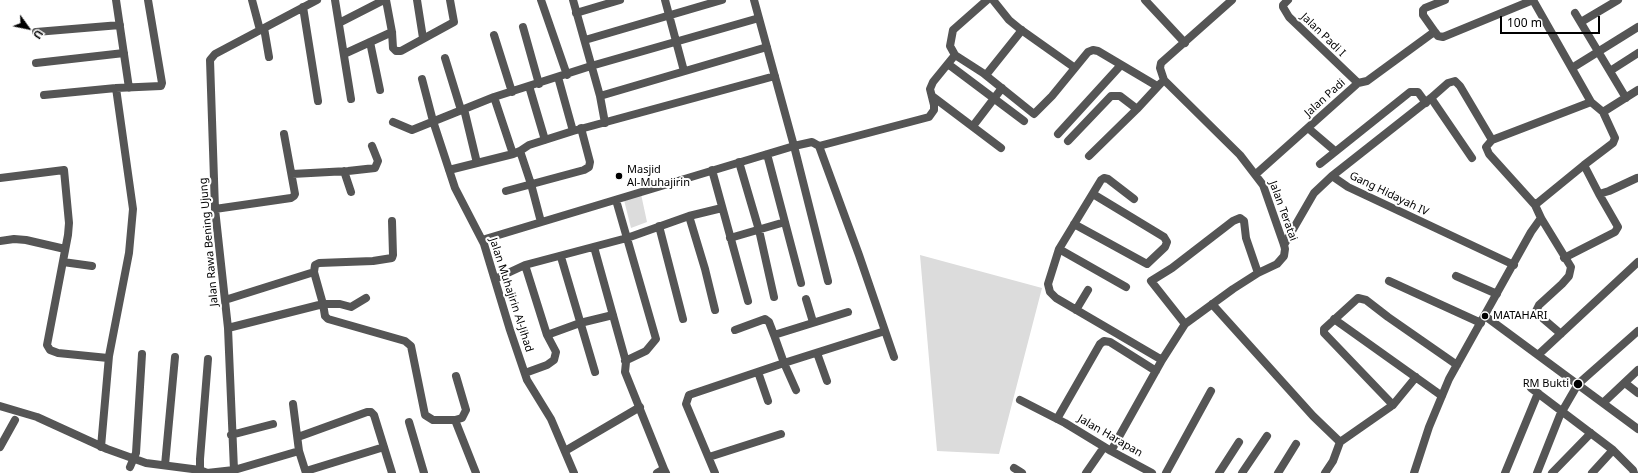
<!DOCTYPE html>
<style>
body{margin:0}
#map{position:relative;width:1638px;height:473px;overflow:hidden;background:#fff;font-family:"Noto Sans",sans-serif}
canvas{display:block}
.north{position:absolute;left:8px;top:8px;width:40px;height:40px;-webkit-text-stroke:3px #fff;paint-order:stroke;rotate:123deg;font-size:11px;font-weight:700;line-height:16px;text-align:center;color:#000}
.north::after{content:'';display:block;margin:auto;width:14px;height:18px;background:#000;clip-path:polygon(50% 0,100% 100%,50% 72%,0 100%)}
.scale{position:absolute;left:1500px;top:16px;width:100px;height:18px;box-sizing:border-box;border:2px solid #000;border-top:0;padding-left:5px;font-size:12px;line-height:14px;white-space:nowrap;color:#000;-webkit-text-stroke:3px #fff;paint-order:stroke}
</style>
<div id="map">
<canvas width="1638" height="473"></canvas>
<div class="north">U</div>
<div class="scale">100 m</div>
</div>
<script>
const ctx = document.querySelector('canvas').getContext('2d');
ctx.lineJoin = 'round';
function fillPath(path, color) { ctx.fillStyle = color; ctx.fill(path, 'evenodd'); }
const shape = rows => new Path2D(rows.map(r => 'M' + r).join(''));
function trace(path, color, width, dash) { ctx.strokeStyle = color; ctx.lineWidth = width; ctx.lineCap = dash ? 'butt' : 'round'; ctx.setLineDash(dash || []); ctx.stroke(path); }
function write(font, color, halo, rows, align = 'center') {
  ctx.font = font + ' "Noto Sans",sans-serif'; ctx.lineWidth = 4; ctx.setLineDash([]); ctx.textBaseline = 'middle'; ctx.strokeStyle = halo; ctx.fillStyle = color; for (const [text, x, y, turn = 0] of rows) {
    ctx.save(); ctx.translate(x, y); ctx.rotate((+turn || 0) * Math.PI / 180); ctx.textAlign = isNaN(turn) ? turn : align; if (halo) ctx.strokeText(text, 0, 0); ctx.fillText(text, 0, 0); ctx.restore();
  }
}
fillPath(shape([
 [641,194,647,222,631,228,624,200],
 [920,255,1042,288,999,454,937,451]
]), '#dcdcdc');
trace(shape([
 [116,0,129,88],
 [252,0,260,30],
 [335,0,351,99],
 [386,0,392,32,393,48,396,51,401,51,454,22,450,0],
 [417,0,423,38],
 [541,0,567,75],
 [573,0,600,96,605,123],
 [665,0,684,71],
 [754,0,794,146,828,281],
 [987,0,953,30,950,46,955,55,983,73,1034,114,1052,96,1088,52,1093,50,1098,51,1157,86],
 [993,0,1009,20,1020,29,1075,68],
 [1145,0,1185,43],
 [1288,0,1283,5,1283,7,1289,17,1358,83],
 [1445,0,1425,8,1423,10,1423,15,1435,32,1438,36,1443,37,1533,0],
 [1533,0,1591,102,1492,140,1486,147,1489,154,1535,205,1541,218,1571,267,1569,276,1562,284,1539,305,1536,311,1540,316,1561,334],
 [303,7,318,101],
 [576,13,620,0],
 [1575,13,1626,98],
 [1581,22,1618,0],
 [339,23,384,0],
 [523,27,539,84],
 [264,28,269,57],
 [36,32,120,25],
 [494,35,512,92],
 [585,40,722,0],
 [370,42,380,90],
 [344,54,392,32],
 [445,58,461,110],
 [36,63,124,53],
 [948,64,1024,121],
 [1572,68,1638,27],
 [1610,71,1638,53],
 [986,75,1022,30],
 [558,77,573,131,775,76],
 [422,79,433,121,455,188,484,244,510,330,527,380,551,419,574,473],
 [529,86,545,140],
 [44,95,116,88,161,86,162,83,148,0],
 [600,96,767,47],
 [932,96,1001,148],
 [494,97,513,154],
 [1431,98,1472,158],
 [1591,102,1603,112,1638,90],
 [464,109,477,163],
 [393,122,412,130,494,97,591,66,759,18],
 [973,126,1002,88],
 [1308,128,1335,151],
 [1058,134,1121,65],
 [1068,141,1111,96,1120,96,1137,109],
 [819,146,929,117,934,110,934,105,930,89,933,82,955,55],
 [520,151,529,145,573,131],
 [767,154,801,283],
 [1089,156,1137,109,1161,83],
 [739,162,759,230,774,297],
 [1320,164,1410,92,1418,92,1426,103],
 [1584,165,1613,143,1615,138,1603,112],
 [449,170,513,154,520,151,531,184,541,222],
 [712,170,748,301],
 [344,171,351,192],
 [292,174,348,171,375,168,378,161,372,146],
 [1256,174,1358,83,1367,81,1434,32],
 [1332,176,1431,98,1448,83,1455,81,1460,86,1492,140],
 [0,178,64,170,69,223,68,235,47,345,50,350,58,353,108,358],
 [506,191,584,170,589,167,590,162,581,128],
 [1134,199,1108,179,1104,178,1101,180,1059,249,1048,284,1050,292,1056,298,1162,360],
 [616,200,656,339,646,351,625,361],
 [1535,205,1584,165,1599,194,1609,191,1637,178],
 [215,209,291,198,294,196,295,194,284,134],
 [689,216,705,269,715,310],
 [392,221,393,255,392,258,373,261,319,263,315,265,314,272,323,304,325,316,328,319,405,341,411,346,425,415,433,420,455,420,476,473],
 [1074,224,1147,264,1165,247,1167,242,1164,237,1093,194],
 [659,226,683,319],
 [730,238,785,222],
 [482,240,794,146,812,142,819,146,859,255,894,357],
 [0,241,14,239,26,240,65,249],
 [1284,245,1314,193,1332,176,1348,187,1514,265],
 [594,247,626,362,625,372,664,469],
 [1059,249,1126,287],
 [561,257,595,372],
 [1564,258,1615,232,1618,227,1599,194],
 [63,262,92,266],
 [1456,276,1497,294],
 [495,279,525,265,627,238,689,216,722,208],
 [1389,281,1481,323],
 [806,299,813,322],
 [225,300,314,272],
 [1212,304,1313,416,1340,442],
 [1076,310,1088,290],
 [1485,316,1638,429],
 [1334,319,1442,396],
 [1185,324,1151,281,1172,268,1233,221,1240,218,1244,221,1246,238,1258,273],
 [228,328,323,304,340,304,351,307,366,298],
 [735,330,765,319,769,322,774,335],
 [547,335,580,323,613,315],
 [817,353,827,381],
 [1538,355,1638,262],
 [758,372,768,401],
 [525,373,547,365,554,360,556,352,547,335,525,265],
 [1625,383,1638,393],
 [1531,388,1613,450,1633,470,1634,473],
 [796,390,784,363,885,331],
 [1020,400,1065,423,1111,451,1152,473],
 [1603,403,1638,370],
 [293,404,299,451],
 [1393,405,1324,333,1324,329,1358,298,1366,300,1388,317,1457,365],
 [0,406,37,417,107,449,146,463,200,470,207,473],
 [1057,419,1100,344,1104,341,1110,342,1156,371],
 [455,420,462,418,466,410,456,376],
 [409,422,424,473],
 [231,435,273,424],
 [298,437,367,412,371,412,374,415,392,473],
 [0,447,15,420],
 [101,447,109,356,129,253,133,209,116,88],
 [565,451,640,407],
 [1111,451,1162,360,1185,324,1233,289,1258,273,1277,264,1284,256,1285,249,1284,245,1263,185,1240,155,1164,80,1160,68,1161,63,1232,0],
 [709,457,781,434],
 [165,465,175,357],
 [130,467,136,453,142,354],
 [1014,468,1022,473],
 [200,470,200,459,208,359],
 [234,470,299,451,306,473],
 [306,471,384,447],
 [207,473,234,470,228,328,215,209,210,60,215,54,317,0],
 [657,473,664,469,666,473],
 [715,473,686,404,689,395,784,363,774,335,848,312],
 [1086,473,1104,447],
 [1166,473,1211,391],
 [1219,473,1239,442],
 [1242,473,1267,436],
 [1278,473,1296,444],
 [1325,473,1333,461,1340,442,1393,405,1416,377],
 [1414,473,1429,427,1449,379,1531,232,1541,218],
 [1505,473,1538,393],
 [1537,473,1560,415,1578,384,1638,331],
 [1552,473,1591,433],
 [1592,473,1613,450]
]), '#555', 8);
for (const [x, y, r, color] of [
 [619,176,4,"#000"],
 [1485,316,4,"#000"],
 [1578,384,5,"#000"]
]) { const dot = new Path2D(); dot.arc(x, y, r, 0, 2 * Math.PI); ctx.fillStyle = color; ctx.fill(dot); trace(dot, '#fff', 1.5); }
write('11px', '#000', '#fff', [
 ["Jalan Padi I",1323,35,44],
 ["Jalan Padi",1325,98,-42],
 ["Gang Hidayah IV",1389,194,26],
 ["Jalan Teratai",1283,211,70],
 ["Jalan Rawa Bening Ujung",209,242,-95],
 ["Jalan Muhajirin Al-Jihad",511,295,72],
 ["Jalan Harapan",1110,436,30]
]);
write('11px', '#000', '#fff', [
 ["Masjid",627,170],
 ["Al-Muhajirin",627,183],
 ["MATAHARI",1493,316],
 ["RM Bukti",1569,384,"right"]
], 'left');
</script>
